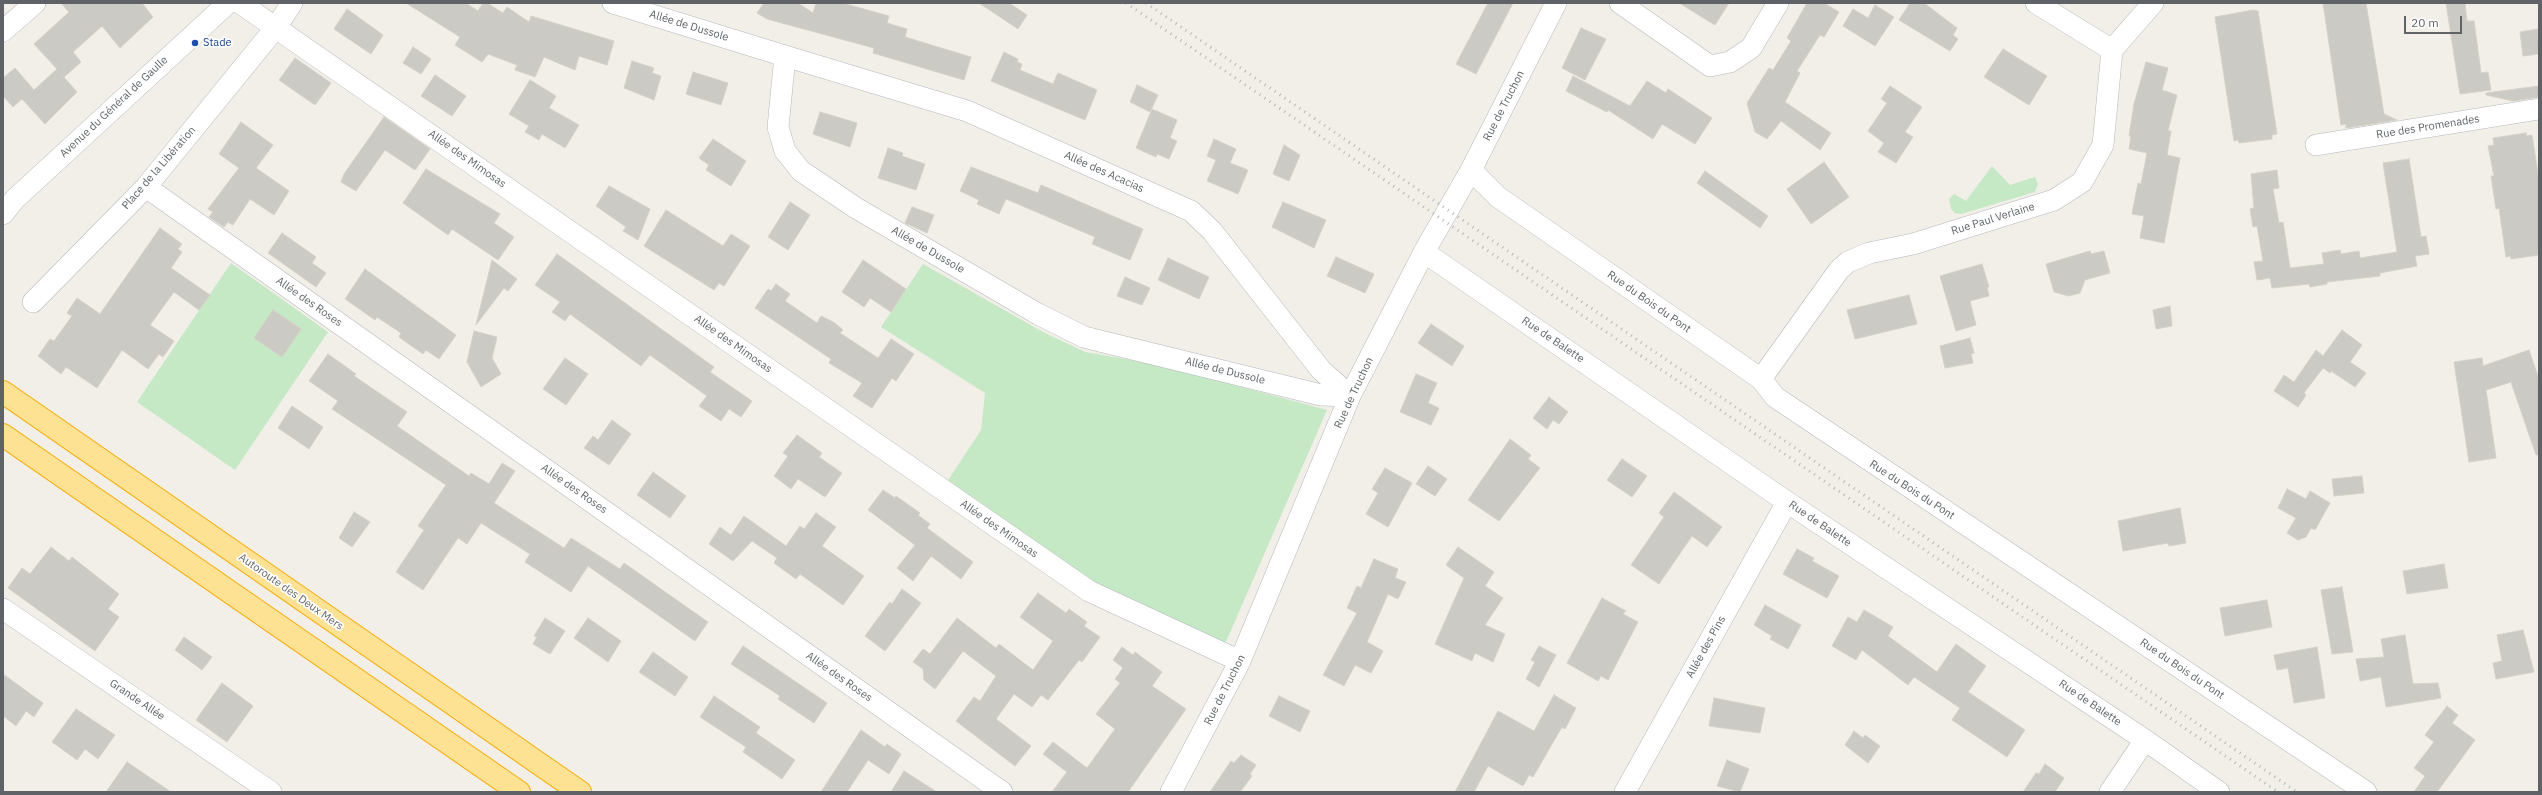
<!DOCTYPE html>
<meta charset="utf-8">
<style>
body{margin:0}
#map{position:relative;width:2542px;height:795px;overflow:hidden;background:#f1efe8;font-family:"IBM Plex Sans",sans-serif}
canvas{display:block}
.frame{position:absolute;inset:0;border:4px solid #5f6368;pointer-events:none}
.scale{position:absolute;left:2404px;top:16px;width:58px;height:18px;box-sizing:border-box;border:2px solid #5f6368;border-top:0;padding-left:5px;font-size:12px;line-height:14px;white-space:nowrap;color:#5f6368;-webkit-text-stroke:3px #fff;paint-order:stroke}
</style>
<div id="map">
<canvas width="2542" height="795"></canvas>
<div class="frame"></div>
<div class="scale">20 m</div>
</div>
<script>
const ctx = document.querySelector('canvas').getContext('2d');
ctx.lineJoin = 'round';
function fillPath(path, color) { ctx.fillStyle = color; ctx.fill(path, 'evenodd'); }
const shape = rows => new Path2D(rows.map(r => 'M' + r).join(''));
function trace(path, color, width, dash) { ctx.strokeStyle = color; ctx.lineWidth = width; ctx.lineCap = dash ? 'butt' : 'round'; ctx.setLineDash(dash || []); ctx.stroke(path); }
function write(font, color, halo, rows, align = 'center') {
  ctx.font = font + ' "IBM Plex Sans",sans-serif'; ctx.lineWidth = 3.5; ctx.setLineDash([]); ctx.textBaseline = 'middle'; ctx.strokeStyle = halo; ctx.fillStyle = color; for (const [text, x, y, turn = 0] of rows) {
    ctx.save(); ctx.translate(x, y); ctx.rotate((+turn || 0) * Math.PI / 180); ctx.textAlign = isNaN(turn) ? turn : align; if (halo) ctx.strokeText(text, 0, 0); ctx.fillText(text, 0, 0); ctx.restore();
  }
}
fillPath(shape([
 [1992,166,2010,185,2035,177,2038,184,2035,192,1961,214,1955,213,1951,209,1949,199,1954,194,1966,201],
 [231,263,328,332,235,470,137,402],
 [923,264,1043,332,1085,352,1160,365,1327,410,1225,644,1087,584,945,485,981,430,985,393,881,327]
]), '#c5e8c5');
const building = shape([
 [61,3,142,3,153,17,120,48,102,26,73,52,81,62,64,77,62,75,77,92,45,124,22,99,13,107,3,96,3,78,15,68,34,90,57,69,34,44,69,12,61,3],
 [406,3,466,3,478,11,483,3,487,3,503,13,507,7,529,22,531,16,614,41,607,65,579,56,575,70,544,57,535,77,515,70,517,65,488,54,482,62,455,45,460,37,406,3],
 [764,3,798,3,813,13,816,3,842,3,889,16,887,23,907,29,905,37,971,57,964,80,873,53,874,48,767,19,757,13,764,3],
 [979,3,1009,3,1027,15,1018,29,979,3],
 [1488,3,1513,3,1476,74,1456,64,1488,3],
 [1679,3,1729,3,1715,25,1679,3],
 [1807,3,1824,3,1839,12,1824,37,1820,35,1797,71,1800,73,1785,102,1831,133,1820,150,1781,121,1767,139,1755,132,1747,103,1769,68,1773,70,1791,41,1787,38,1807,3],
 [1910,3,1924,3,1957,28,1953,35,1958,39,1950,51,1899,20,1910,3],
 [2323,3,2366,3,2384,114,2397,120,2346,128,2346,124,2341,125,2323,3],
 [2446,3,2465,3,2467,21,2474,21,2481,73,2488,72,2491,90,2460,94,2446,3],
 [1875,5,1894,17,1875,46,1843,26,1853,9,1868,18,1875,5],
 [347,9,383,35,371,54,334,29,347,9],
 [2253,10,2258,11,2277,134,2272,135,2272,139,2239,143,2238,140,2234,141,2215,17,2253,10],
 [1581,28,1606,39,1585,80,1562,68,1581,28],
 [2538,29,2539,54,2523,56,2520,32,2538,29],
 [413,47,431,59,421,74,403,63,413,47],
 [2003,49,2047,76,2029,105,1984,77,2003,49],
 [1004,52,1018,59,1017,62,1022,64,1020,70,1053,84,1058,73,1097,90,1085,120,991,81,1004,52],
 [295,58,331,83,315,105,279,80,295,58],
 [632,61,654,68,652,73,661,76,654,100,624,88,632,61],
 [2146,62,2168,68,2162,90,2177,95,2168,131,2171,131,2167,155,2180,158,2164,243,2140,238,2144,216,2132,214,2138,183,2141,184,2147,153,2129,149,2131,136,2129,136,2134,104,2146,62],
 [693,72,728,83,721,105,686,94,693,72],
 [435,75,466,96,452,116,421,96,435,75],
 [1573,76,1630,106,1647,81,1666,93,1668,89,1712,118,1695,144,1662,124,1653,139,1608,110,1607,112,1566,91,1573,76],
 [530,80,556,96,549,108,579,125,565,148,542,134,539,140,525,132,529,126,509,114,530,80],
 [1137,85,1158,95,1150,112,1130,102,1137,85],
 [1890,86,1922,107,1905,132,1913,137,1896,163,1878,152,1884,143,1868,131,1887,103,1881,99,1890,86],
 [2539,86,2539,97,2513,101,2486,95,2486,93,2539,86],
 [1152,109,1177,120,1170,138,1177,141,1169,159,1157,154,1156,157,1136,148,1152,109],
 [820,112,857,123,850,147,813,134,820,112],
 [384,117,430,149,415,170,385,150,356,191,341,182,344,174,384,117],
 [241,122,273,145,256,168,289,191,274,215,250,199,233,225,228,222,224,227,209,217,213,212,208,209,239,168,219,154,241,122],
 [2526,133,2527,136,2532,135,2539,180,2539,255,2511,259,2511,256,2506,257,2499,208,2496,209,2491,176,2494,176,2488,146,2494,145,2493,138,2526,133],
 [713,139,746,161,731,186,706,170,709,165,699,158,713,139],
 [1214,139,1236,149,1230,163,1248,170,1238,194,1207,181,1216,160,1207,156,1214,139],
 [1284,145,1300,155,1289,181,1273,174,1284,145],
 [888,148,903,153,902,156,925,164,916,190,878,178,888,148],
 [2409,159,2421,237,2426,236,2429,254,2415,256,2417,266,2380,273,2380,276,2327,282,2327,284,2310,287,2309,284,2272,288,2270,278,2257,280,2254,262,2263,261,2257,226,2253,227,2250,209,2254,208,2251,174,2277,170,2279,188,2273,189,2279,223,2283,222,2290,268,2324,264,2322,253,2340,250,2341,254,2359,251,2360,258,2397,252,2383,163,2409,159],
 [1824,162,1849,197,1811,224,1787,189,1824,162],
 [971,167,1038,193,1041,185,1143,229,1130,260,1092,244,1095,237,1006,199,999,214,977,204,979,200,960,191,971,167],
 [426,169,500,214,494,223,514,237,498,260,452,229,448,235,403,203,426,169],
 [1705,171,1768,216,1760,228,1697,183,1705,171],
 [609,186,650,209,638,240,623,231,626,227,596,206,609,186],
 [790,202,810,215,788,250,768,237,790,202],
 [1283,202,1326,220,1314,248,1272,227,1283,202],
 [912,207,934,215,927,233,905,223,912,207],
 [666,210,723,246,731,234,750,246,724,286,719,283,714,290,644,246,666,210],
 [160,228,182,244,178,249,182,252,171,268,210,295,199,310,174,292,150,325,174,341,163,357,159,354,148,369,122,350,97,388,66,367,61,374,38,356,50,339,54,341,72,316,67,313,77,298,100,314,160,228],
 [282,233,316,257,312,263,326,273,316,287,268,253,282,233],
 [2090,251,2091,254,2104,251,2110,273,2085,280,2080,293,2069,296,2054,292,2046,264,2090,251],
 [557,254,714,367,710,372,752,401,741,417,729,409,721,421,699,406,707,396,650,355,641,366,570,314,565,321,552,312,560,302,535,285,557,254],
 [1336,257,1374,274,1365,293,1327,276,1336,257],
 [1168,258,1209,277,1199,299,1158,280,1168,258],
 [492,260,517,279,508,291,504,288,476,325,492,260],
 [863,260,906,289,891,312,870,298,864,307,842,292,863,260],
 [1982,264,1989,287,1987,287,1989,296,1970,301,1976,325,1956,331,1940,276,1982,264],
 [365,269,456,335,439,359,426,350,423,354,399,337,401,333,377,317,375,320,345,299,365,269],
 [1125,277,1150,288,1142,305,1117,296,1125,277],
 [776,284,790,294,785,301,817,323,821,316,835,323,843,330,840,333,878,358,891,339,914,354,896,381,892,378,872,408,853,396,862,383,829,363,831,359,755,308,768,289,771,291,776,284],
 [1909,295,1917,324,1855,339,1847,310,1909,295],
 [2170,306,2172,326,2156,329,2153,310,2170,306],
 [273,310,301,329,282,357,254,338,273,310],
 [1431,324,1464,346,1452,366,1418,343,1431,324],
 [2342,330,2362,345,2350,362,2366,373,2355,387,2331,371,2330,373,2323,368,2304,393,2306,395,2298,407,2274,391,2284,375,2294,382,2316,350,2323,356,2342,330],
 [474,331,497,337,492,358,501,374,481,387,467,362,474,331],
 [1970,338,1974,353,1971,354,1973,363,1945,368,1940,346,1970,338],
 [2529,350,2539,379,2539,455,2536,455,2511,382,2486,390,2496,458,2469,462,2454,362,2482,358,2483,366,2529,350],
 [328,354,356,374,354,376,407,412,397,426,469,476,471,473,489,484,502,463,515,471,494,503,564,548,571,538,620,569,624,563,708,622,695,641,588,566,571,592,525,562,530,554,481,523,467,544,458,538,423,590,396,572,424,530,418,526,446,485,332,409,338,401,309,381,328,354],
 [565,358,588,374,566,405,543,389,565,358],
 [1416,374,1437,383,1428,403,1439,408,1431,425,1400,412,1416,374],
 [1549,397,1568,412,1559,424,1553,420,1547,429,1533,418,1549,397],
 [292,406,323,427,309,449,278,428,292,406],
 [612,420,631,434,609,465,584,448,593,436,598,440,612,420],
 [797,435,822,453,819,457,842,473,825,497,798,479,791,489,774,476,788,456,783,453,797,435],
 [1510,439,1531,455,1528,459,1540,468,1499,521,1468,500,1510,439],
 [1622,459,1647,476,1632,497,1607,480,1622,459],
 [1428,466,1447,479,1435,496,1416,484,1428,466],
 [1385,468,1412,483,1388,527,1366,514,1378,493,1372,489,1385,468],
 [653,472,686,496,670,518,637,495,653,472],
 [2362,476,2364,493,2334,496,2332,479,2362,476],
 [2287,489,2306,499,2310,491,2330,503,2315,530,2311,528,2306,537,2298,540,2287,533,2296,518,2278,508,2287,489],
 [883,490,895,498,896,496,920,513,918,515,930,524,927,528,973,562,961,579,931,556,913,581,897,568,915,545,868,510,883,490],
 [1674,492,1722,527,1707,547,1692,536,1659,584,1631,565,1664,517,1659,513,1674,492],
 [2180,508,2186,543,2169,546,2168,543,2123,551,2118,521,2180,508],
 [354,512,370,522,352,547,339,538,354,512],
 [816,513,836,527,822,546,864,576,843,605,800,574,796,579,774,563,777,558,752,541,733,561,709,544,720,527,731,535,744,516,786,546,800,526,804,529,816,513],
 [51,547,69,561,72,557,119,594,108,609,119,617,95,651,8,588,22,568,30,574,51,547],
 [1458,547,1494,572,1485,586,1503,598,1485,625,1505,634,1493,662,1475,653,1472,661,1435,644,1464,578,1446,565,1458,547],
 [1797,549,1814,558,1812,561,1839,576,1827,598,1783,574,1797,549],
 [1374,559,1398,569,1395,578,1406,582,1398,599,1388,594,1367,642,1383,651,1371,673,1355,665,1344,686,1323,675,1357,613,1347,608,1357,586,1361,588,1374,559],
 [2444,564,2448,588,2407,594,2403,571,2444,564],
 [2342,587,2353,652,2332,654,2321,590,2342,587],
 [902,589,921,603,885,651,865,636,890,602,892,604,902,589],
 [1038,593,1066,613,1069,609,1087,622,1084,626,1100,637,1082,662,1079,660,1048,700,1041,695,1032,707,1014,694,996,719,1031,746,1015,766,956,721,974,697,980,701,996,676,963,651,935,689,924,680,923,669,913,662,923,649,930,654,957,618,996,648,999,644,1033,670,1053,641,1020,617,1038,593],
 [1602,598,1626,611,1623,614,1638,622,1608,680,1601,676,1598,681,1567,663,1602,598],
 [2267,600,2272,627,2225,636,2220,608,2267,600],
 [1765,605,1801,625,1788,649,1770,639,1772,636,1754,625,1765,605],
 [1864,610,1893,627,1888,636,1937,672,1956,644,1986,666,1968,692,2025,730,2007,757,1952,720,1960,708,1914,677,1908,685,1862,650,1856,660,1832,646,1848,617,1857,622,1864,610],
 [545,618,565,631,550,654,533,644,537,637,534,636,545,618],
 [588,618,621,641,608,662,574,638,588,618],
 [2523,630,2534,672,2496,679,2493,663,2502,661,2497,635,2523,630],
 [2405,635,2413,684,2438,683,2441,698,2386,707,2381,677,2360,681,2356,659,2384,657,2381,639,2405,635],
 [184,637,212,657,202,670,175,650,184,637],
 [743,646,827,703,814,723,778,699,780,696,731,664,743,646],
 [1539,646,1556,655,1539,687,1526,679,1535,662,1531,660,1539,646],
 [1122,647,1133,655,1135,652,1162,672,1152,686,1186,709,1128,792,1052,792,1067,772,1043,754,1053,742,1087,768,1115,729,1096,714,1120,683,1115,679,1123,668,1113,660,1122,647],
 [2317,647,2325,698,2294,703,2288,668,2277,670,2274,655,2317,647],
 [653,652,688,677,675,696,639,672,653,652],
 [3,674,43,703,34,717,26,711,16,726,3,716,3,674],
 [222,683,253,706,227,742,196,720,222,683],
 [1554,695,1576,708,1565,729,1562,727,1533,777,1529,775,1523,786,1488,766,1474,792,1455,792,1498,711,1534,731,1554,695],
 [714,696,760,727,756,733,795,760,782,779,743,752,746,747,700,717,714,696],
 [1279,696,1310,711,1300,732,1269,716,1279,696],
 [1714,698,1765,708,1760,733,1709,726,1714,698],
 [2447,706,2458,715,2452,723,2475,740,2437,792,2414,792,2425,776,2414,768,2434,742,2425,735,2447,706],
 [76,709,115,735,98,759,85,749,77,760,52,742,76,709],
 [861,730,885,747,887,744,901,754,889,774,868,760,847,792,821,792,861,730],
 [1854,731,1863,738,1865,735,1880,746,1868,763,1845,745,1854,731],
 [1241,755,1256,765,1250,774,1252,776,1240,792,1210,792,1231,761,1234,763,1241,755],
 [1727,760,1749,769,1740,792,1717,786,1727,760],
 [127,762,171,792,106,792,127,762],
 [2045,764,2064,778,2055,792,2023,792,2036,773,2039,774,2045,764],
 [904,771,937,792,891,792,904,771]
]);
fillPath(building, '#cccac5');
trace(building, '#d6d1c6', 1);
const minor = shape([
 [240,3,1089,591,1240,661],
 [613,3,785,56,778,127,785,151,801,171,856,208,1038,314,1084,337,1108,343,1321,395,1350,396],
 [1620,3,1710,66,1730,62,1751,48,1778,3],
 [2036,3,2112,50],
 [3,31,35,3],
 [785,56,967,111,1191,211,1212,231,1321,370,1350,396],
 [2316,145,2539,109],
 [1471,170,1498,197,1761,379,1775,397,2366,792],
 [146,187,1002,792],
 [3,214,15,199,228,3],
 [1424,252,1787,502,2145,740,2219,792],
 [33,302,146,187,277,26,292,3],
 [1761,379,1839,270,1848,262,1869,253,1913,244,2054,200,2082,182,2103,145,2112,50,2153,3],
 [3,609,271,792],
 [1171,792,1240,661,1350,396,1424,252,1471,170,1556,3],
 [1625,792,1787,502],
 [2110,792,2145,740]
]);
const highway = shape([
 [3,392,580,792],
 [3,435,519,792]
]);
trace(minor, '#b5b8bc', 22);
trace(highway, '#f9ab00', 24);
trace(minor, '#fff', 21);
trace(highway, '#fde293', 22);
trace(shape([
 [1126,3,2278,792],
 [1146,3,2297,792]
]), '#b6b7b8', 3, [1, 5]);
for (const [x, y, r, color] of [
 [195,43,4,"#1a4fb4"]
]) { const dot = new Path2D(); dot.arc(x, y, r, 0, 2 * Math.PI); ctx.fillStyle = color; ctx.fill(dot); trace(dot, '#fff', 1.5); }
write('11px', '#5f6368', '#fff', [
 ["Allée de Dussole",689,26,17],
 ["Rue de Truchon",1504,106,-63],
 ["Avenue du Général de Gaulle",114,107,-43],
 ["Rue des Promenades",2428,127,-9],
 ["Allée des Mimosas",467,159,35],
 ["Place de la Libération",159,168,-49],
 ["Allée des Acacias",1104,172,24],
 ["Rue Paul Verlaine",1993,219,-17],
 ["Allée de Dussole",928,250,30],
 ["Allée des Roses",309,302,35],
 ["Rue du Bois du Pont",1649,302,35],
 ["Rue de Balette",1553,340,34],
 ["Allée des Mimosas",733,344,35],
 ["Allée de Dussole",1225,371,14],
 ["Rue de Truchon",1354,393,-65],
 ["Allée des Roses",574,489,35],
 ["Rue du Bois du Pont",1912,490,33],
 ["Rue de Balette",1820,524,34],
 ["Allée des Mimosas",999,529,35],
 ["Autoroute des Deux Mers",291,592,35],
 ["Allée des Pins",1706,647,-61],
 ["Rue du Bois du Pont",2182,669,34],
 ["Allée des Roses",839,677,35],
 ["Rue de Truchon",1225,690,-63],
 ["Grande Allée",137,700,34],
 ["Rue de Balette",2090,703,34]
]);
write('11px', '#164399', '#fff', [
 ["Stade",203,43]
], 'left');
</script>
